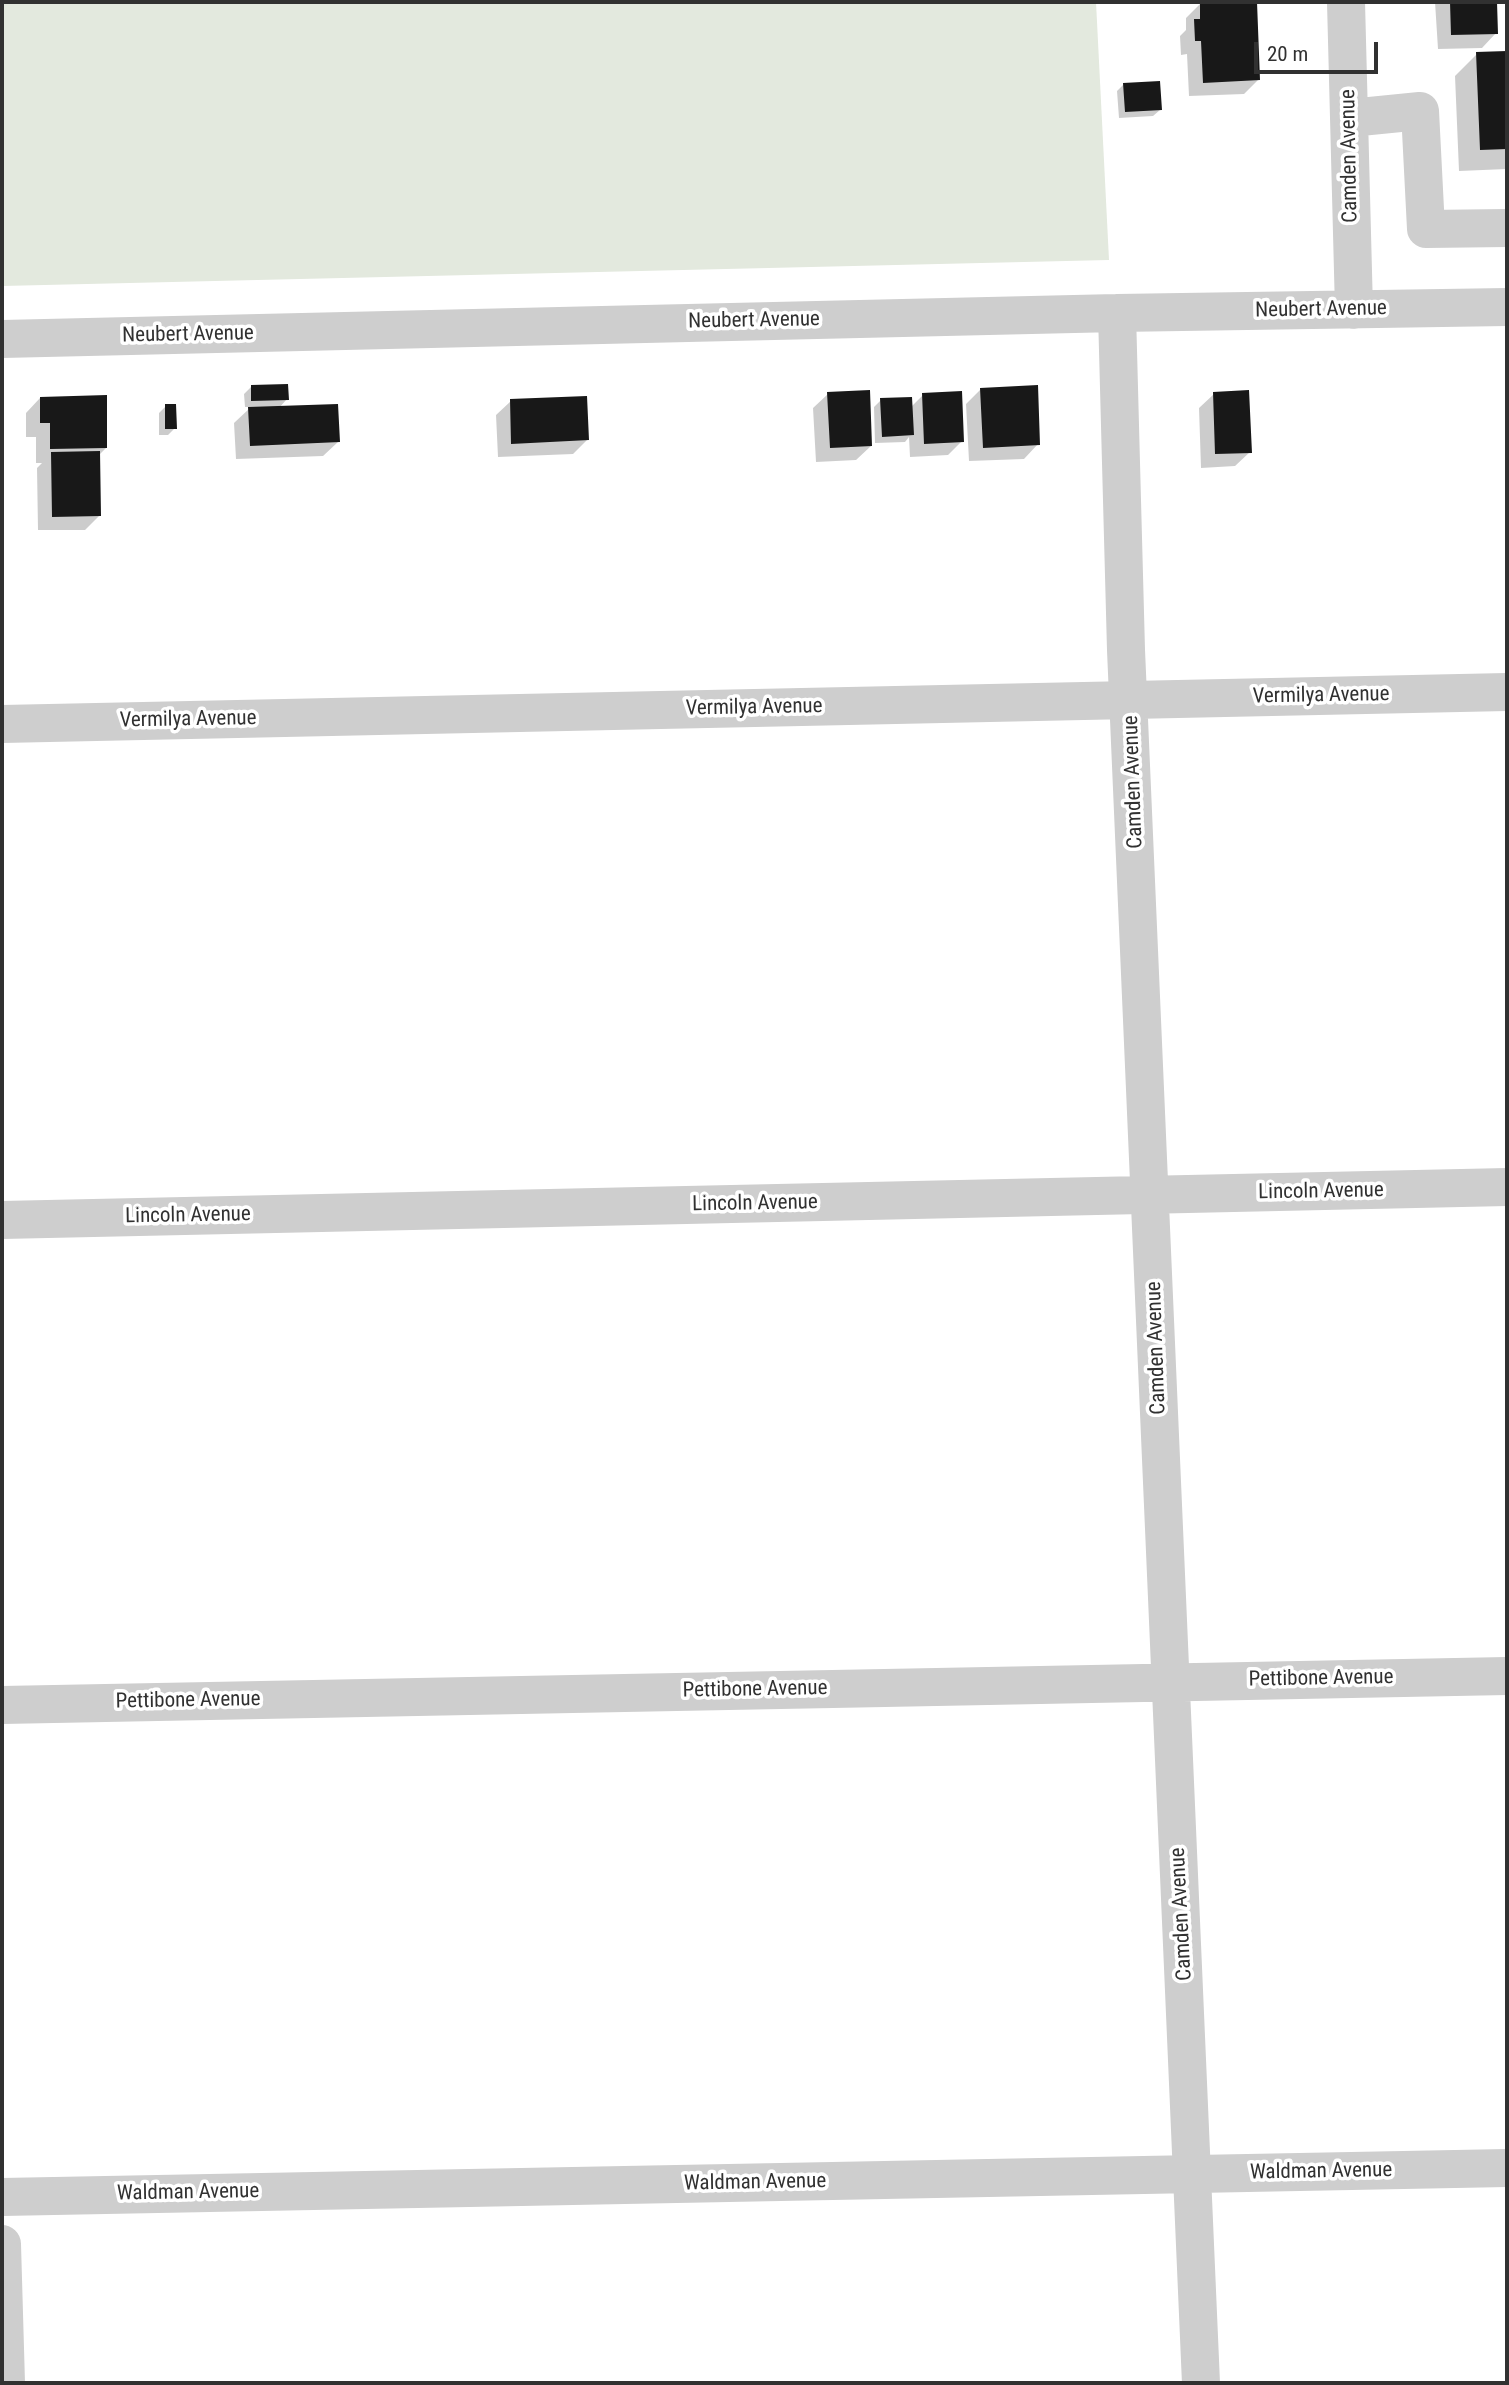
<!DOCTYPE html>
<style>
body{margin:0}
#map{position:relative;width:1509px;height:2385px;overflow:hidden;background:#fff;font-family:"Roboto Condensed",sans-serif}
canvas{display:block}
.frame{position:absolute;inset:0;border:4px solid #313131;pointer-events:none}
.scale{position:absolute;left:1254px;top:42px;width:124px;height:32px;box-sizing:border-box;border:4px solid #313131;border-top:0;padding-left:9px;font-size:21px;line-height:24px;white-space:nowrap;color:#313131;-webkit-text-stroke:5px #fff;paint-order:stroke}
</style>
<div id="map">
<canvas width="1509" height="2385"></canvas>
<div class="frame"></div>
<div class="scale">20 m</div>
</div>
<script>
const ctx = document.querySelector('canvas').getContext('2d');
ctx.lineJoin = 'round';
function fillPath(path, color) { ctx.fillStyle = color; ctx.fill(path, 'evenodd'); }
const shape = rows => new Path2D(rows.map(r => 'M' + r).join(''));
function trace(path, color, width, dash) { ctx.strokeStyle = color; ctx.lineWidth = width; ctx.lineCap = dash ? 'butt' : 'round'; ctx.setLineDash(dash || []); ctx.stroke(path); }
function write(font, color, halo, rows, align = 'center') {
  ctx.font = font + ' "Roboto Condensed",sans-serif'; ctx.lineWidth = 7; ctx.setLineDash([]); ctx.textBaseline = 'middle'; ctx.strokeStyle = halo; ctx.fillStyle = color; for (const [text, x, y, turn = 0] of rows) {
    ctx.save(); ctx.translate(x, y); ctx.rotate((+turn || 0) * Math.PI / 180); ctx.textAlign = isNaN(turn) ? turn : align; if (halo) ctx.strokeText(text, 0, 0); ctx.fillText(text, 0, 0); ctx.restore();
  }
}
fillPath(shape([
 [2,2,1096,2,1109,260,2,286]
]), '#e3e9de');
fillPath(shape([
 [1256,2,1259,79,1244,94,1189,96,1187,54,1181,55,1180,36,1186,30,1186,18,1200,4],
 [1435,2,1495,2,1496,33,1482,48,1438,49],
 [1507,53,1507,169,1459,171,1455,76,1477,54],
 [1124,84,1160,110,1153,116,1119,118,1117,91],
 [251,387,287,399,279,408,338,442,323,456,236,459,234,423,251,407,245,407,244,394],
 [981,389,1038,444,1024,459,969,461,966,404],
 [828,394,871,446,856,460,816,462,813,408],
 [1214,394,1250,452,1235,466,1201,468,1199,408],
 [923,395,962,441,948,455,910,457,909,437,905,442,875,443,874,407,881,400,911,407],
 [40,398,106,448,99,455,100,515,85,530,38,530,37,468,42,463,36,463,36,437,26,437,26,413],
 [511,401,588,439,573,454,498,457,496,415],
 [166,406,175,428,168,435,159,435,159,413]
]), '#0003');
fillPath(shape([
 [1200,2,1257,2,1260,80,1203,83,1201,41,1195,41,1194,19,1200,19],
 [1450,2,1497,2,1498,34,1451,35],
 [1507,51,1507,149,1480,150,1476,52],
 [1160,81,1162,110,1125,112,1123,83],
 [288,384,289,400,251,401,251,385],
 [1038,385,1040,445,983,448,980,388],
 [870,390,872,446,830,448,827,392],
 [1249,390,1252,453,1215,454,1213,392],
 [962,391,964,442,924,444,922,393],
 [107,395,107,448,50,449,50,423,40,423,40,397],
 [587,396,589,440,511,444,510,399],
 [912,397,914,435,882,437,880,398],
 [165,404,176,404,177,429,165,429],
 [338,404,340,442,250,446,248,407],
 [100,451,101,516,52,517,51,452]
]), '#181818');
trace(shape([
 [1346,2,1354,310],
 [1350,118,1420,111,1426,229,1507,228],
 [1117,313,1126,650,1201,2383],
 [2,339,1117,313,1507,307],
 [2,724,1507,692],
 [2,1220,1507,1187],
 [2,1705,1507,1676],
 [2,2197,1507,2168],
 [2,2244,6,2383]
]), '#cecece', 38);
write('21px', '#313131', '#fff', [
 ["Camden Avenue",1350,156,-91],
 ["Neubert Avenue",1321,310,-1],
 ["Neubert Avenue",754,321,-1],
 ["Neubert Avenue",188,335,-1],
 ["Vermilya Avenue",1321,696,-1],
 ["Vermilya Avenue",754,708,-1],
 ["Vermilya Avenue",188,720,-1],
 ["Camden Avenue",1134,782,-92],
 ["Lincoln Avenue",1321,1192,-1],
 ["Lincoln Avenue",755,1204,-1],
 ["Lincoln Avenue",188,1216,-1],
 ["Camden Avenue",1157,1348,-92],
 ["Pettibone Avenue",1321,1679,-1],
 ["Pettibone Avenue",755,1690,-1],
 ["Pettibone Avenue",188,1701,-1],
 ["Camden Avenue",1182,1914,-93],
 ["Waldman Avenue",1321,2172,-1],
 ["Waldman Avenue",755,2183,-1],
 ["Waldman Avenue",188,2193,-1]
]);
</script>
